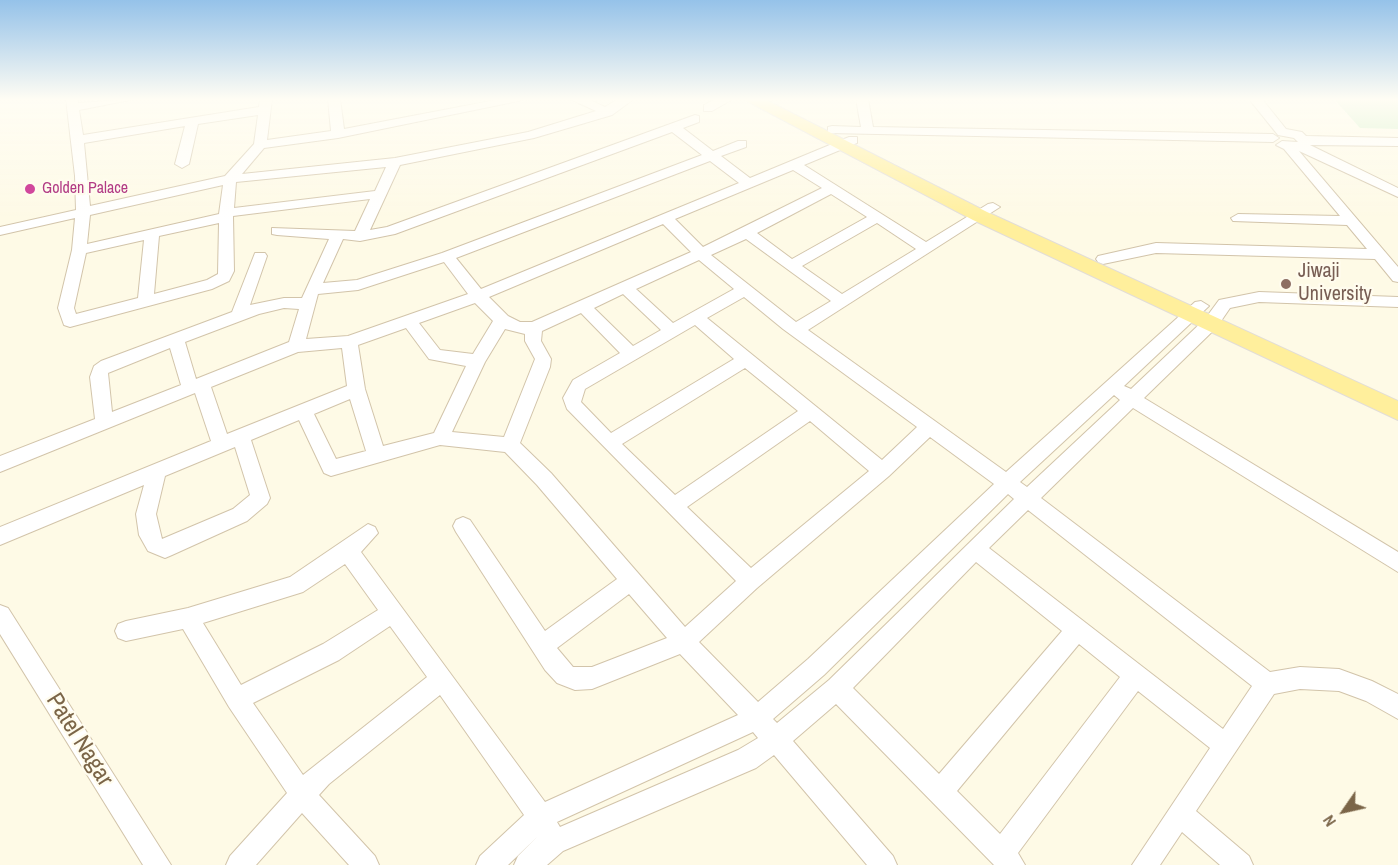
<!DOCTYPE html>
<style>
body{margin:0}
#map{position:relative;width:1398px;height:865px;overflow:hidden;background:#fefae6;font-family:"Archivo Narrow",sans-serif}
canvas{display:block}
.north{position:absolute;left:1314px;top:781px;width:60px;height:60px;-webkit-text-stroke:4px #fffcee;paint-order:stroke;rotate:236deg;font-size:16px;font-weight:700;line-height:24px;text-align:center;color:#7b6548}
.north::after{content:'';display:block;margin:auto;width:21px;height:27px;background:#7b6548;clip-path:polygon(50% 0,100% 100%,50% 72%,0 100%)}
</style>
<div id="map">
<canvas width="1398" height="865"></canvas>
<div class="north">N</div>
</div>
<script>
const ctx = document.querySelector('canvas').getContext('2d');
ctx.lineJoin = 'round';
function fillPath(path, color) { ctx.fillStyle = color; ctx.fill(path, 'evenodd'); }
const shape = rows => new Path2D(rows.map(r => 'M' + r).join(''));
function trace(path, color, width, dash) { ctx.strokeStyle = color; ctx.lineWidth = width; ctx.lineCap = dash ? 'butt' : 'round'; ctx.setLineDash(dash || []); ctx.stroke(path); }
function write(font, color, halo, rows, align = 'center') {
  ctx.font = font + ' "Archivo Narrow",sans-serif'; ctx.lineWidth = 4.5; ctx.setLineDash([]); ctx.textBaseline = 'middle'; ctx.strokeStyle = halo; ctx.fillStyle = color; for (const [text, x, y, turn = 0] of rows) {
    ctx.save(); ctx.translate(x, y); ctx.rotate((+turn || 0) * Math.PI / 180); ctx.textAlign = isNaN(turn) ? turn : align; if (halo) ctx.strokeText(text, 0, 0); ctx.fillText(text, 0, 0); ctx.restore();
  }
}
fillPath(shape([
 [1334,99,1398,99,1398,129,1360,128]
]), '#cbeec3');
const minor = shape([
 [66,99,78,99,78,103,135,99,79,110,83,135,259,107,260,99,272,99,267,140,331,131,328,99,340,99,344,129,501,99,528,99,338,138,264,148,242,174,395,158,528,132,596,111,570,99,588,99,605,107,618,99,634,99,612,115,534,138,400,165,370,230,387,227,695,115,699,116,699,122,683,128,713,151,738,141,746,141,746,147,721,156,750,178,849,137,857,137,857,143,804,165,926,242,988,204,993,203,1000,207,808,330,1006,472,1195,302,1201,301,1209,306,1124,386,1131,389,1205,319,1219,300,1259,292,1398,297,1398,307,1259,302,1230,308,1217,327,1144,398,1398,552,1398,572,1133,408,1041,498,1270,672,1300,667,1339,669,1372,681,1398,694,1398,719,1366,701,1339,691,1300,689,1274,694,1196,811,1249,856,1253,865,1220,865,1182,832,1160,865,1132,865,1210,748,1138,691,1018,853,1025,865,994,865,836,704,793,741,893,856,897,865,867,865,774,755,756,768,563,851,547,865,514,865,518,856,537,837,508,865,476,865,480,856,524,815,440,695,329,784,319,795,375,856,379,865,349,865,302,813,256,865,226,865,230,856,287,793,229,707,183,629,126,641,118,638,115,631,118,624,126,621,188,608,290,577,368,524,375,527,378,533,361,552,545,802,738,715,680,654,592,689,575,690,557,683,545,670,456,532,453,526,456,520,463,517,470,520,545,631,617,579,537,485,505,452,440,445,331,476,324,473,299,420,251,440,270,498,267,504,247,521,172,555,165,558,148,551,139,535,136,514,144,485,0,545,0,527,211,441,195,393,0,472,0,456,95,419,90,377,94,366,101,361,232,312,255,253,265,253,267,256,250,305,284,298,302,298,329,239,277,235,272,234,272,228,355,231,370,199,233,216,234,271,229,281,212,289,70,327,64,325,58,308,72,250,75,218,0,235,0,227,76,210,75,176,66,99],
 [258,115,254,144,225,176,90,206,84,143,185,126,175,164,182,168,189,164,198,124,258,115],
 [672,132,702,155,442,253,357,280,323,283,343,239,360,241,395,234,672,132],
 [710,161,739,183,481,289,456,258,710,161],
 [386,167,375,191,234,208,236,182,386,167],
 [793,170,822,188,703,247,675,219,793,170],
 [223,185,219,214,87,244,90,215,223,185],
 [831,194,867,217,792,259,757,233,831,194],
 [219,223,218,274,207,280,154,294,159,236,219,223],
 [877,223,916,249,842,294,802,266,877,223],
 [663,224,691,252,532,322,520,322,508,316,489,297,663,224],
 [746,239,831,301,796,322,711,255,746,239],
 [144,240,138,298,76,314,74,308,86,253,144,240],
 [699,260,734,289,673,323,636,289,699,260],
 [444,262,468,294,348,336,306,339,318,294,358,290,444,262],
 [623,294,661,330,633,346,594,308,623,294],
 [744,297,783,329,917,427,882,460,707,318,744,297],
 [475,303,493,321,473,354,440,350,419,323,475,303],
 [284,308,299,309,289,342,196,379,185,342,259,314,284,308],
 [581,313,620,353,573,380,563,398,567,409,736,581,685,627,551,473,520,443,550,367,551,359,541,341,542,331,581,313],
 [695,325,734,359,611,433,581,402,585,389,695,325],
 [406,328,429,359,466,366,434,433,383,446,365,389,358,345,406,328],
 [505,329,525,334,525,341,535,359,504,437,452,432,485,362,505,329],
 [170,348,181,385,112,412,108,373,170,348],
 [342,348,347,386,227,434,211,387,298,352,342,348],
 [745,368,798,411,675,495,622,444,745,368],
 [1114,395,1120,400,1027,487,1020,482,1114,395],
 [350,399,366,451,336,459,314,414,350,399],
 [810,421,869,471,751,568,687,507,810,421],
 [930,437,994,484,808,659,758,702,699,642,757,588,889,476,930,437],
 [235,447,250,495,233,509,162,539,156,514,165,476,235,447],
 [1008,494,1014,499,829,680,777,723,773,719,824,675,1008,494],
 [1028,510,1252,686,1223,729,989,548,1028,510],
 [976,562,1062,631,939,774,853,688,976,562],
 [345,564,378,610,323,644,241,685,203,623,303,592,345,564],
 [629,594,667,638,592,667,573,667,557,648,629,594],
 [390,626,427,677,303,775,253,703,339,660,390,626],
 [1079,644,1120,677,1000,834,957,791,1079,644],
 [753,732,758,738,738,750,560,827,557,822,753,732],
 [716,99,733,99,712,111,704,111,704,105,716,99],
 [856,99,868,99,873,127,1273,134,1279,138,1273,142,828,133,828,127,832,126,861,127,856,99],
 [1249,99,1262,99,1286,129,1302,132,1306,136,1398,138,1398,146,1310,145,1398,188,1398,197,1299,151,1398,267,1398,282,1393,281,1375,259,1156,253,1103,264,1098,262,1096,259,1098,256,1156,243,1367,249,1347,225,1233,221,1231,218,1238,214,1340,216,1284,149,1276,145,1282,141,1298,142,1294,138,1278,135,1249,99],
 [0,605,8,608,171,865,143,865,0,634,0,605]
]);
const major = shape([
 [743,99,764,99,987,212,1398,401,1398,420,973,220,743,99]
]);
trace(minor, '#d2c4aa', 2);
trace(major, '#e2ddd7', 2);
fillPath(minor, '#fff');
fillPath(major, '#ffef9c');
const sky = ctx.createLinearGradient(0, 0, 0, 221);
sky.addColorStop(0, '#95c2e9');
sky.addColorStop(0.45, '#fffdf4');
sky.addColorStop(1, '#fffdf400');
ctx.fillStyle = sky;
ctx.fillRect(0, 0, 1398, 221);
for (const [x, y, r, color] of [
 [30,189,6,"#d1479c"],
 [1286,284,6,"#8d6e63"]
]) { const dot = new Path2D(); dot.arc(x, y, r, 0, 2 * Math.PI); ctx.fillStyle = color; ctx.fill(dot); trace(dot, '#fffcee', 2); }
write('16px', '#b23c85', '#fffcee', [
 ["Golden Palace",42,189]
], 'left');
write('20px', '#785e54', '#fffcee', [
 ["Jiwaji",1298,272],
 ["University",1298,295]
], 'left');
write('24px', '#7b6548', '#fffcee', [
 ["Patel Nagar",79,740,58]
]);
</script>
